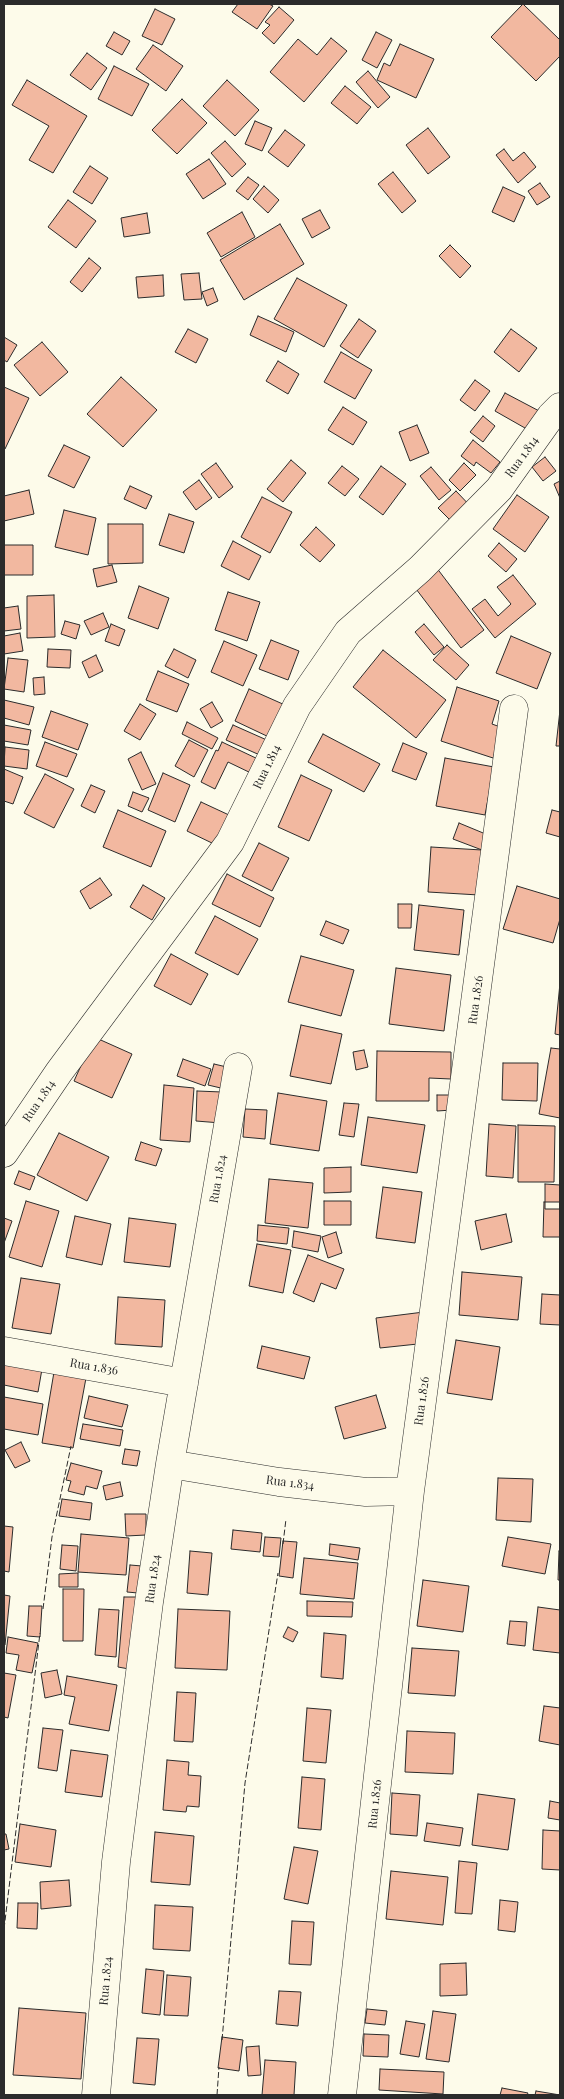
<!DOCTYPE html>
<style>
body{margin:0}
#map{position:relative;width:564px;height:2099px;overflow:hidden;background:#fdfbea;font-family:"Playfair Display",serif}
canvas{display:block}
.frame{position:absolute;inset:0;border:5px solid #2b2b2b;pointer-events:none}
</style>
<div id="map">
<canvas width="564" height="2099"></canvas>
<div class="frame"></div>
</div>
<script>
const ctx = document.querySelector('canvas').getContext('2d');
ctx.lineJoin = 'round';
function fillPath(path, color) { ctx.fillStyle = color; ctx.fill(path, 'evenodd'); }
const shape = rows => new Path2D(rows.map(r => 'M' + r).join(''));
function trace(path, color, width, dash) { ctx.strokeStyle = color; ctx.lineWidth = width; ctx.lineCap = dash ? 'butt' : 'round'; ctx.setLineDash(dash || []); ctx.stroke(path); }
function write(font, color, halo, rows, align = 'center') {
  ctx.font = font + ' "Playfair Display",serif'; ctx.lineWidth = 4; ctx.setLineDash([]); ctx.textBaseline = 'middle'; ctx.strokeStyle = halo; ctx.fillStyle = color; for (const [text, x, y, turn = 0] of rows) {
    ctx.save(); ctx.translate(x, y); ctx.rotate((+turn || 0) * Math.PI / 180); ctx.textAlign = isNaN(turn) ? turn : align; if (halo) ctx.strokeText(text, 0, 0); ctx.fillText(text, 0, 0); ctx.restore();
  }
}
const building = shape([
 [238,4,269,4,273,6,257,29,232,12,238,4],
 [523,4,560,40,560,56,536,81,491,37,523,4],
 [279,7,294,20,274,44,262,33,270,25,265,22,279,7],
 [155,9,175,19,162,45,142,36,155,9],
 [114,32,130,41,122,55,106,46,114,32],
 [376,32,392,40,377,68,362,60,376,32],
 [331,38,347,51,304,102,270,72,298,39,317,55,331,38],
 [400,44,434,59,416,98,377,80,384,63,390,66,400,44],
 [153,45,183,66,166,91,136,69,153,45],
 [87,53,107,68,91,90,70,75,87,53],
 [114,66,149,84,132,116,98,99,114,66],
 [368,71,390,97,378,108,356,82,368,71],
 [27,80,87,116,53,173,29,160,49,126,12,105,27,80],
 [227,80,259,110,235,136,203,106,227,80],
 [345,86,371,107,357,124,331,103,345,86],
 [182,99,207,123,177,154,152,130,182,99],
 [255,121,272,128,262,151,245,144,255,121],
 [428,128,450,157,428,174,406,145,428,128],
 [285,130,305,145,288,167,268,152,285,130],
 [225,141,246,164,232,177,211,153,225,141],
 [504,149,513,161,524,152,536,167,518,183,496,155,504,149],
 [209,159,226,184,203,199,186,174,209,159],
 [90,166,108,178,92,204,73,192,90,166],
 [393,172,416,201,402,213,378,184,393,172],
 [248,177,259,185,248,200,236,191,248,177],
 [540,183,550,197,537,205,528,191,540,183],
 [264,186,279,200,268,213,253,199,264,186],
 [503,187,525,197,514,222,492,212,503,187],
 [68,200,96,221,76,248,48,227,68,200],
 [320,210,330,228,312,238,302,219,320,210],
 [242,212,255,237,221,257,207,233,242,212],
 [147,213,150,233,124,237,121,218,147,213],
 [280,224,304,264,244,300,220,260,280,224],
 [450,245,471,266,460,278,439,256,450,245],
 [89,258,101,268,82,292,70,282,89,258],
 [199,273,202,299,184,300,181,274,199,273],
 [163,275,164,296,138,298,136,277,163,275],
 [297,278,347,305,324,347,274,319,297,278],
 [213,288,218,301,207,306,202,292,213,288],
 [258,316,294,332,286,352,250,335,258,316],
 [359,319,376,331,358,358,340,346,359,319],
 [188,329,208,339,196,363,175,352,188,329],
 [511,329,537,348,519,372,494,352,511,329],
 [4,337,17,345,7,362,4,360,4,337],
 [42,342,68,372,40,396,14,365,42,342],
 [341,352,372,370,355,399,324,382,341,352],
 [278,361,299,374,288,394,266,381,278,361],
 [121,377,157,410,123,447,87,414,121,377],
 [475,380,490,391,475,411,460,400,475,380],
 [4,387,29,398,5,449,4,448,4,387],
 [505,393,543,413,532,432,495,411,505,393],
 [343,407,367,422,353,445,328,430,343,407],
 [483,416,495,426,483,442,470,432,483,416],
 [417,425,429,453,410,461,399,432,417,425],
 [473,440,500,462,491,473,476,462,474,466,461,456,473,440],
 [64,445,90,457,74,488,48,476,64,445],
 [545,457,556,471,543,481,532,467,545,457],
 [291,460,306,473,283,502,267,489,291,460],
 [216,463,233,487,219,498,201,474,216,463],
 [464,463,476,475,460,491,449,480,464,463],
 [342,466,359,479,345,496,328,483,342,466],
 [381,466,406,484,383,515,359,497,381,466],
 [431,467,451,490,439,500,420,476,431,467],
 [199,480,212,498,196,510,183,492,199,480],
 [560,481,560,498,554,484,560,481],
 [130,486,152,496,146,509,124,499,130,486],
 [29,490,34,514,4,521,4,496,29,490],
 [456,491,475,511,457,527,438,508,456,491],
 [517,495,549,517,525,552,493,529,517,495],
 [262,497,292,512,270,553,241,537,262,497],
 [64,510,96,518,88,555,55,547,64,510],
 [169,514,194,522,184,553,159,545,169,514],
 [108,524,143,524,143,563,108,564,108,524],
 [316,527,335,545,320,562,300,545,316,527],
 [233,541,261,556,249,580,221,566,233,541],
 [499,543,517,559,506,572,488,556,499,543],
 [4,545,33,545,33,575,4,575,4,545],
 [112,565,117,582,97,587,93,569,112,565],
 [436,567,484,630,461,648,413,585,436,567],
 [513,575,536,604,495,638,472,609,485,599,498,616,511,604,497,587,513,575],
 [139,586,169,598,158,629,128,618,139,586],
 [228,592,260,602,247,641,215,630,228,592],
 [54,595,55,637,27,638,27,596,54,595],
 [18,606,21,629,4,631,4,608,18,606],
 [103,613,109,627,91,635,84,621,103,613],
 [65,621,80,625,76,639,61,634,65,621],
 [111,624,125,630,119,646,105,641,111,624],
 [424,624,444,647,434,655,415,632,424,624],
 [20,633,23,651,4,654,4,636,20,633],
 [511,636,551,653,537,689,496,673,511,636],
 [271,640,299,651,288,680,259,669,271,640],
 [224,641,257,655,243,686,211,672,224,641],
 [447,645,469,665,456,680,433,660,447,645],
 [48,649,71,650,70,668,47,667,48,649],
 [174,649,196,660,188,678,165,666,174,649],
 [383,650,446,700,416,738,353,687,383,650],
 [96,655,103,671,89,678,82,662,96,655],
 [8,658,28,660,24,692,4,689,8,658],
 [158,671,189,684,177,712,146,700,158,671],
 [44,677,45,694,34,695,33,678,44,677],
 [457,687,499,701,492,724,503,728,493,758,441,741,457,687],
 [249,689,285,705,271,738,235,721,249,689],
 [4,700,34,707,29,725,4,718,4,700],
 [212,702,223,721,211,728,200,709,212,702],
 [140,704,156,714,140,740,124,731,140,704],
 [560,710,560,746,556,746,560,710],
 [51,711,88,724,78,750,42,737,51,711],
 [187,722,218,738,212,749,182,734,187,722],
 [4,725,31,730,28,745,4,741,4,725],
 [233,725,269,741,262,756,226,740,233,725],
 [323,734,380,764,364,792,308,762,323,734],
 [189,740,208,750,194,777,175,766,189,740],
 [45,742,77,754,67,777,36,766,45,742],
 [222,742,260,760,253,774,228,762,215,789,201,782,216,750,218,751,222,742],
 [403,743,427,753,416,780,392,771,403,743],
 [5,747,29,750,27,769,4,766,5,747],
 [141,752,156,784,142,790,128,759,141,752],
 [445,758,494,767,485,815,436,806,445,758],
 [4,769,23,777,13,804,4,801,4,769],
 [163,773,190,785,175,822,148,810,163,773],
 [45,774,74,789,54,828,24,813,45,774],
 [301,775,332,790,309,841,278,827,301,775],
 [91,785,105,791,95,813,81,806,91,785],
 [133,792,149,798,142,812,128,806,133,792],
 [201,802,229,815,214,844,187,831,201,802],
 [118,810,166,831,151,867,103,847,118,810],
 [552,810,560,812,560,837,546,833,552,810],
 [459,823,488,835,482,850,453,839,459,823],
 [259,843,289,858,272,891,242,876,259,843],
 [431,847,482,850,479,895,428,892,431,847],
 [227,874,274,898,260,927,212,904,227,874],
 [100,878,112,895,90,909,80,891,100,878],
 [143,885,165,898,152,920,130,907,143,885],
 [517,886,560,899,560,919,553,943,503,929,517,886],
 [398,904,412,904,411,928,398,928,398,904],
 [419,905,464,910,459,955,414,950,419,905],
 [215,916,258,939,238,975,195,953,215,916],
 [326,921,349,930,343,944,320,935,326,921],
 [171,954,208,974,191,1005,154,986,171,954],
 [301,956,354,970,341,1016,288,1002,301,956],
 [396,968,451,975,444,1031,389,1024,396,968],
 [560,983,560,1035,555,1034,560,983],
 [301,1025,342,1034,331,1084,290,1076,301,1025],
 [94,1037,132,1054,112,1098,74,1081,94,1037],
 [551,1048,560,1049,560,1118,539,1114,551,1048],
 [364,1050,368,1067,356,1070,353,1052,364,1050],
 [377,1051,451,1052,451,1079,429,1078,429,1101,376,1101,377,1051],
 [183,1059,211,1069,205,1086,177,1076,183,1059],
 [503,1063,538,1063,537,1101,502,1100,503,1063],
 [214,1064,231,1068,225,1089,208,1085,214,1064],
 [164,1085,194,1088,190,1142,160,1140,164,1085],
 [197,1091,222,1092,221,1123,196,1121,197,1091],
 [278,1093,327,1101,319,1151,270,1144,278,1093],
 [437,1095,452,1095,452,1110,437,1111,437,1095],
 [344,1103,359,1104,354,1137,339,1135,344,1103],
 [245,1109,267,1110,265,1139,243,1137,245,1109],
 [368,1117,425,1125,417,1173,361,1165,368,1117],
 [489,1124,516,1126,513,1178,486,1176,489,1124],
 [518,1125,555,1126,554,1182,518,1182,518,1125],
 [59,1133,109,1157,87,1201,37,1175,59,1133],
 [141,1142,162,1149,156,1166,135,1160,141,1142],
 [351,1167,351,1192,324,1193,324,1168,351,1167],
 [19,1171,35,1177,30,1190,14,1184,19,1171],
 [269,1179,313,1183,308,1228,265,1223,269,1179],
 [545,1184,560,1185,560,1209,545,1209,545,1184],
 [383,1187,422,1192,415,1243,376,1238,383,1187],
 [26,1201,59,1211,42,1267,9,1257,26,1201],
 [324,1201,351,1201,351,1225,324,1225,324,1201],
 [544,1202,560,1202,560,1237,543,1237,544,1202],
 [506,1214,512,1242,481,1250,475,1221,506,1214],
 [75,1216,111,1224,102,1265,66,1257,75,1216],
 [4,1218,12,1221,4,1243,4,1218],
 [129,1218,176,1224,170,1267,124,1262,129,1218],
 [258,1225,289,1228,287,1244,257,1241,258,1225],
 [294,1231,321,1236,318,1252,292,1247,294,1231],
 [336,1232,342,1253,328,1258,322,1237,336,1232],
 [257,1244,291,1250,283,1293,249,1286,257,1244],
 [308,1255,344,1269,336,1289,321,1283,314,1302,293,1293,308,1255],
 [462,1272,522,1277,518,1320,459,1315,462,1272],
 [21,1278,60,1284,51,1334,12,1328,21,1278],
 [542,1294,560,1295,560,1325,540,1324,542,1294],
 [118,1297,165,1300,162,1347,115,1344,118,1297],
 [424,1312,427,1343,380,1348,376,1318,424,1312],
 [456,1340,500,1347,492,1400,447,1393,456,1340],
 [262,1346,310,1357,304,1379,257,1368,262,1346],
 [4,1362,42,1369,38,1392,4,1385,4,1362],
 [54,1372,86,1378,73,1448,42,1443,54,1372],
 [376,1395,386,1428,344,1439,335,1407,376,1395],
 [89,1396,128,1405,122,1427,84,1418,89,1396],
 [4,1397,43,1404,38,1435,4,1429,4,1397],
 [83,1424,123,1430,120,1446,80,1439,83,1424],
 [21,1442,30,1461,15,1468,5,1450,21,1442],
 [125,1449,140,1451,137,1466,122,1464,125,1449],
 [71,1463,102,1471,97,1489,86,1486,84,1495,68,1491,71,1481,66,1480,71,1463],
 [498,1478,533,1479,531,1522,496,1520,498,1478],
 [120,1482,123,1496,106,1500,103,1486,120,1482],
 [62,1499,92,1503,90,1520,59,1516,62,1499],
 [125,1514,146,1514,146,1535,126,1536,125,1514],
 [4,1526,13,1527,9,1572,4,1571,4,1526],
 [233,1530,262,1533,260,1552,231,1549,233,1530],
 [81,1534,129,1538,126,1575,78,1572,81,1534],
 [265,1537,281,1538,279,1557,263,1556,265,1537],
 [508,1537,551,1544,545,1574,502,1566,508,1537],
 [283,1541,297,1542,293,1578,279,1576,283,1541],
 [330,1544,360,1548,358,1560,329,1555,330,1544],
 [62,1545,78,1546,76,1571,60,1569,62,1545],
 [190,1551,212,1553,208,1595,187,1593,190,1551],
 [559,1551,560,1551,560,1580,558,1580,559,1551],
 [304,1558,358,1563,354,1599,300,1594,304,1558],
 [130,1565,142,1566,138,1593,127,1592,130,1565],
 [78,1573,78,1587,59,1587,59,1574,78,1573],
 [423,1580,469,1586,463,1632,417,1626,423,1580],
 [63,1589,84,1589,83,1641,63,1641,63,1589],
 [4,1595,10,1596,5,1645,4,1644,4,1595],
 [124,1597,136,1597,129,1669,118,1667,124,1597],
 [307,1601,353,1602,352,1617,307,1616,307,1601],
 [29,1606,42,1606,40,1637,27,1636,29,1606],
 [538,1607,560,1610,560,1653,533,1650,538,1607],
 [99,1609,119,1610,116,1657,95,1655,99,1609],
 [178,1609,230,1611,227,1670,175,1668,178,1609],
 [510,1621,527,1622,525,1646,507,1644,510,1621],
 [288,1627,298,1632,293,1642,283,1637,288,1627],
 [324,1633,346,1635,343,1679,321,1677,324,1633],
 [8,1637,38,1643,32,1673,16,1670,19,1655,6,1653,8,1637],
 [412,1648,459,1651,455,1696,408,1693,412,1648],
 [57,1670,62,1694,45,1698,41,1673,57,1670],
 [4,1673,16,1675,8,1718,4,1717,4,1673],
 [67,1676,117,1685,109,1731,69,1724,75,1697,64,1695,67,1676],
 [177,1692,196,1693,193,1742,174,1741,177,1692],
 [544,1706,560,1708,560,1745,539,1741,544,1706],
 [307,1708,331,1710,326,1763,303,1761,307,1708],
 [43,1728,63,1730,57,1771,38,1768,43,1728],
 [407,1731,455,1733,453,1774,405,1772,407,1731],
 [71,1750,108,1755,102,1797,65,1792,71,1750],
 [167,1760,189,1762,188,1775,201,1776,199,1807,187,1806,186,1812,163,1810,167,1760],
 [302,1777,325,1779,321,1830,298,1828,302,1777],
 [392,1793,420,1795,417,1836,390,1834,392,1793],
 [478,1794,515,1799,508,1850,472,1845,478,1794],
 [550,1801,560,1803,560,1820,548,1818,550,1801],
 [427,1823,463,1828,460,1846,424,1841,427,1823],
 [20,1824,56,1830,51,1867,15,1862,20,1824],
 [543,1830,560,1831,560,1870,542,1869,543,1830],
 [155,1832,194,1836,190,1885,151,1882,155,1832],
 [4,1834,6,1834,9,1849,4,1850,4,1834],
 [294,1847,318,1851,308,1904,284,1899,294,1847],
 [459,1861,477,1863,472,1914,455,1913,459,1861],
 [391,1871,448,1877,443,1925,386,1919,391,1871],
 [69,1880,71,1906,41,1909,40,1882,69,1880],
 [500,1900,518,1902,515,1932,498,1930,500,1900],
 [18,1903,38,1903,37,1929,17,1928,18,1903],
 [155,1905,193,1907,190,1951,153,1949,155,1905],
 [292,1921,314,1922,311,1965,289,1964,292,1921],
 [466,1963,467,1995,440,1996,440,1964,466,1963],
 [146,1969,164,1971,160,2015,142,2013,146,1969],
 [167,1975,191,1977,188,2016,164,2015,167,1975],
 [279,1991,301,1992,298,2026,276,2024,279,1991],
 [19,2008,86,2013,81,2079,13,2075,19,2008],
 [367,2009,387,2011,385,2025,365,2023,367,2009],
 [433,2011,456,2014,449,2062,426,2059,433,2011],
 [406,2021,425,2024,419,2057,400,2054,406,2021],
 [364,2034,389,2035,388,2057,363,2056,364,2034],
 [222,2037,243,2040,239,2071,218,2068,222,2037],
 [137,2038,159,2039,155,2085,133,2083,137,2038],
 [259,2046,261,2075,248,2076,246,2047,259,2046],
 [265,2060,296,2062,294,2095,262,2095,265,2060],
 [380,2069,444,2072,443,2094,379,2090,380,2069],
 [502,2088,528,2093,527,2095,500,2095,502,2088],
 [536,2091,560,2095,535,2095,536,2091]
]);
fillPath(building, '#f2b8a0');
trace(building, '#2b2b2b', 1);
const street = shape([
 [4,1153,59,1072,230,842,297,706,348,632,420,569,499,489,551,416,560,407],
 [4,1351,184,1383],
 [170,1464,279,1482,366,1492,410,1491],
 [96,2095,116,1862,149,1602,170,1464,238,1067],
 [342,2095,410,1491,514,709]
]);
trace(street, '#2b2b2b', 29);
trace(street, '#fdfbea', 28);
trace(shape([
 [283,1544,286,1519],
 [43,1609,52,1537,71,1446],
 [4,1929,40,1633],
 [222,2040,245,1783,278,1573],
 [217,2095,219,2067]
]), '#2b2b2b', 1, [6, 2.5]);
write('12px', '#2b2b2b', '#fdfbea', [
 ["Rua 1.814",522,457,-54],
 ["Rua 1.814",267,767,-64],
 ["Rua 1.826",476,1000,-82],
 ["Rua 1.814",39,1101,-56],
 ["Rua 1.824",218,1179,-80],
 ["Rua 1.836",94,1367,10],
 ["Rua 1.826",422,1401,-82],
 ["Rua 1.834",290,1483,7],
 ["Rua 1.824",153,1579,-82],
 ["Rua 1.826",375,1804,-84],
 ["Rua 1.824",106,1981,-85]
]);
</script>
